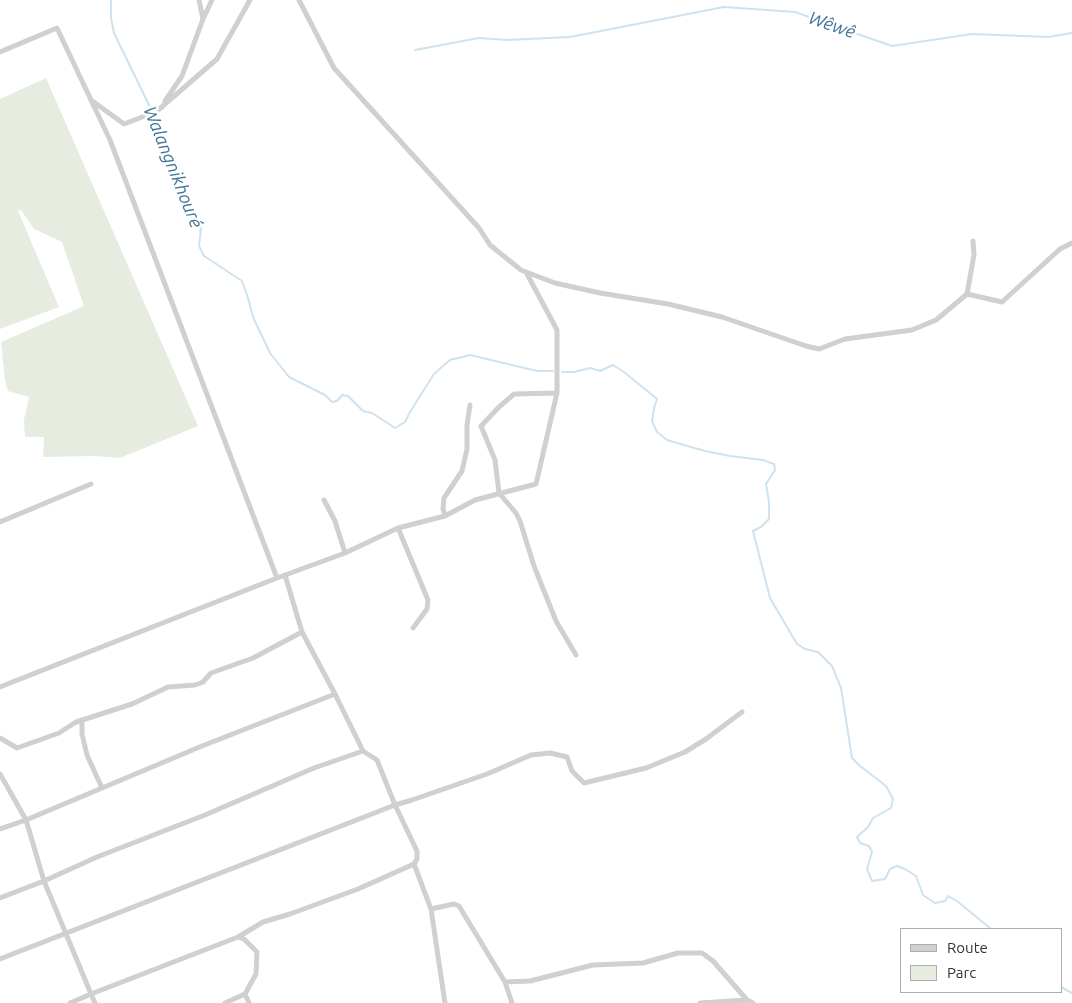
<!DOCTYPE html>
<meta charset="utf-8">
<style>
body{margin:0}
#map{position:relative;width:1072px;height:1003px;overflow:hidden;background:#fff;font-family:Ubuntu,sans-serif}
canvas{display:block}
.legend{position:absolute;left:900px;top:928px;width:162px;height:65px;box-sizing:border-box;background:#fff;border:1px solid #adadad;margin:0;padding:6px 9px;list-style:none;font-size:15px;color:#333}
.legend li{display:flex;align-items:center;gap:10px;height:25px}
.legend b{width:25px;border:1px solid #adadad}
</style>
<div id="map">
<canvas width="1072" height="1003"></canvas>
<ul class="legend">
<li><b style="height:6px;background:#d0d0d0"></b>Route</li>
<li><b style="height:14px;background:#e6ecdf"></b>Parc</li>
</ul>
</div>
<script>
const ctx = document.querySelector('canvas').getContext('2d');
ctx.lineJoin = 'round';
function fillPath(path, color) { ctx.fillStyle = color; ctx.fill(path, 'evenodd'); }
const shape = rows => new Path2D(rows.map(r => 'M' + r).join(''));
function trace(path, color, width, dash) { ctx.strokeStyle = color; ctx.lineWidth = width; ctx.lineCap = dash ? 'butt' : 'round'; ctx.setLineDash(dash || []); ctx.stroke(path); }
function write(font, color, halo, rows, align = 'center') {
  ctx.font = font + ' Ubuntu,sans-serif'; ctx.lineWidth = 5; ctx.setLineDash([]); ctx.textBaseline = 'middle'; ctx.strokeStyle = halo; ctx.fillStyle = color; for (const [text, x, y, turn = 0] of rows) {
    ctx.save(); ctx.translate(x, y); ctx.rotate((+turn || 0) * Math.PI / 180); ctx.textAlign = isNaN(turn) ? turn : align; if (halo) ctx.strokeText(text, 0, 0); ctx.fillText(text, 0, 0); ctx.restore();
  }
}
fillPath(shape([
 [46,78,198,426,120,458,94,456,43,457,44,437,25,437,24,420,29,397,8,391,5,380,1,342,84,306,62,242,34,229,21,210,18,211,59,307,0,329,0,99]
]), '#e6ecdf');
trace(shape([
 [111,0,111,18,114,33,149,105,201,228,199,246,204,256,242,281,248,298,253,317,270,353,289,377,325,395,332,402,337,401,342,395,348,396,363,411,372,413,395,428,405,422,410,412,434,374,450,360,470,355,537,371,553,371],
 [415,50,479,38,508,40,570,37,724,7,795,12,892,46,972,34,1048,37,1072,33],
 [562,372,574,372,590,368,600,371,613,365,624,372,657,399,654,408,652,421,657,432,667,440,705,451,730,456,763,460,774,464,775,470,766,484,769,502,769,519,761,527,753,531,770,598,797,644,805,649,818,652,832,666,841,688,852,758,860,766,886,786,893,799,891,808,873,818,868,827,857,837,860,843,869,846,872,852,867,869,872,881,885,879,890,869,897,866,905,869,916,876,923,895,935,903,945,901,948,896,957,901,991,929],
 [1061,987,1072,993]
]), '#cfe2ee', 2);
trace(shape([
 [199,0,203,19],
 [299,0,334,68,479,228,490,245,521,270,555,283,600,293,668,304,722,317,806,346,819,349,845,339,912,330,936,320,967,294,1002,302,1060,249,1072,243],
 [0,52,57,28,91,100,124,124,150,114],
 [91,100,110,140,277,578],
 [165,101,182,76,203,19,212,0],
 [157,111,217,59,250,0],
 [967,294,974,255,973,241],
 [557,393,514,394,499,407,481,426,495,460,499,493,516,513,520,521,534,566,556,621,576,655],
 [324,500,335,521,345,553],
 [445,516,443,509,444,498,462,471,467,449,467,425,470,405],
 [0,522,91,484],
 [398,528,428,600,427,609,413,628],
 [285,575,302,632,335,694,363,751],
 [0,687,277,578,345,553,398,528,445,516,475,500,536,484,557,393,557,330,526,272],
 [335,694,202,746,26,820,44,881,91,994,238,937,263,922,290,914,358,889,414,864],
 [82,720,82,734,87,755,102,788],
 [0,738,17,748,59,733,76,722,132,704,168,687,195,685,203,682,211,673,253,658,302,632],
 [0,774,26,820,0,829],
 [0,898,44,881,97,857,205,815,314,768,363,751,377,760,395,805,417,851,417,859,414,864,431,909,454,904,459,906,505,982,512,1003],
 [431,909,445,1003],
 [238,937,244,939,257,952,256,974,245,994,249,1003],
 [0,959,395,805,412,800,487,774,531,755,550,753,567,757,572,771,584,783,646,768,685,752,706,739,742,712],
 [505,982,530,981,593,965,643,963,678,953,702,953,713,961,747,1000,753,1003],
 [70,1003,91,994,95,1003],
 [225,1003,245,994],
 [700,1003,747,1000]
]), '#d0d0d0', 5);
write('italic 18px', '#3f7597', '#fff', [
 ["Wêwê",832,25,19],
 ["Walangnikhouré",173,167,68]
]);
</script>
